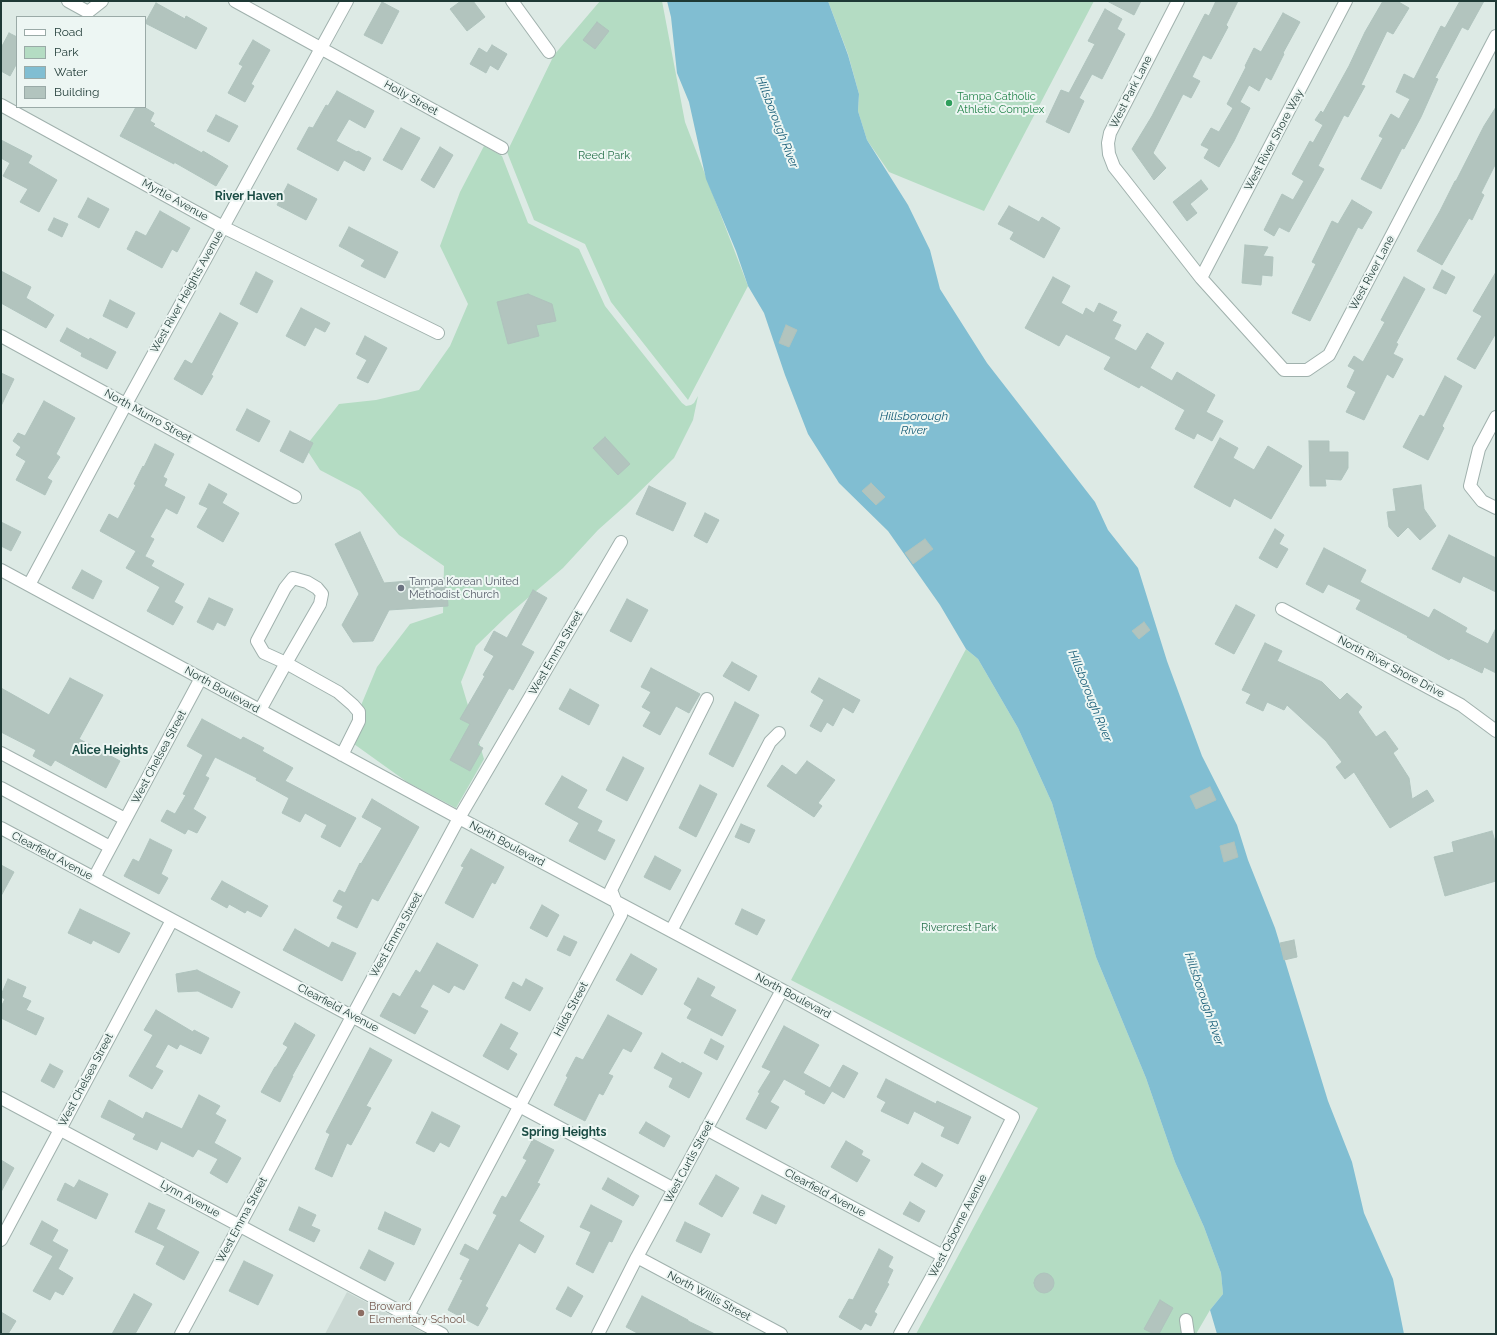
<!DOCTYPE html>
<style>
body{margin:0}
#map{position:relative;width:1497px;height:1335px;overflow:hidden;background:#ddeae5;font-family:Raleway,sans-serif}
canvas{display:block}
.frame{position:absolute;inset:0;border:2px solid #1e3935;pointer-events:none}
.legend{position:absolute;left:16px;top:16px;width:130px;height:92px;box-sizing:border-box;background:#edf6f3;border:1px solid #9aaaa7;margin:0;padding:5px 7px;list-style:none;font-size:12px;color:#1e3935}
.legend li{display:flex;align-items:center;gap:8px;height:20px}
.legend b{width:20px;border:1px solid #9aaaa7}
</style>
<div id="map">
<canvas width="1497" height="1335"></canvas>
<div class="frame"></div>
<ul class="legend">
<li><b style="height:5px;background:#fff"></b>Road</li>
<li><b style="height:11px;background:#b4dcc3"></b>Park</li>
<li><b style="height:11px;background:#81bed2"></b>Water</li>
<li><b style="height:11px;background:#b2c4be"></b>Building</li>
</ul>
</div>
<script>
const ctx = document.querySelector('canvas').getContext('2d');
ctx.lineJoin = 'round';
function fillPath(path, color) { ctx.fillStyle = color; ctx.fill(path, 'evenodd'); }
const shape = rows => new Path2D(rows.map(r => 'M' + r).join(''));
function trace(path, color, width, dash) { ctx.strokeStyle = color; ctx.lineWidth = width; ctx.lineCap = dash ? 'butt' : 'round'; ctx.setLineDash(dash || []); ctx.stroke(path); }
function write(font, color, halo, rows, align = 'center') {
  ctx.font = font + ' Raleway,sans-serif'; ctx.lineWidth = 4; ctx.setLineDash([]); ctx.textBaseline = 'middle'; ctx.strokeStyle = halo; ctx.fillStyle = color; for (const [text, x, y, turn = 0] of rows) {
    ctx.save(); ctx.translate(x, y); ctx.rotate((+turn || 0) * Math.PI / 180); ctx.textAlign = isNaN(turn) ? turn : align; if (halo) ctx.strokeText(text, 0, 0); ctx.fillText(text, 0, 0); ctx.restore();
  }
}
fillPath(shape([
 [347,1292,426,1334,325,1334]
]), '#cbd9d4');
fillPath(shape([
 [600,1,662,1,685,122,748,286,688,400,611,302,585,244,534,220,507,152,554,55],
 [828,1,1094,1,984,211,889,172,867,140,858,111,859,94,848,54],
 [484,146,502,156,528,223,579,249,605,306,682,403,686,406,691,405,694,403,698,396,693,420,674,458,626,505,598,530,563,568,508,615,476,646,461,682,484,759,456,808,407,782,347,739,377,667,410,624,443,613,444,566,399,535,360,491,320,470,305,447,339,404,376,400,419,390,450,346,468,304,440,246,460,192],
 [966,649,978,659,1018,728,1052,803,1096,957,1146,1078,1175,1162,1204,1227,1221,1273,1223,1294,1210,1310,1196,1334,916,1334,1038,1108,791,980]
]), '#b4dcc3');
fillPath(shape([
 [667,1,828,1,848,55,859,94,858,111,867,140,908,205,930,250,940,289,987,363,1095,502,1108,530,1138,568,1167,661,1202,756,1237,825,1248,860,1275,928,1328,1101,1352,1162,1364,1213,1393,1279,1404,1334,1217,1334,1210,1310,1223,1294,1221,1273,1204,1227,1175,1162,1146,1078,1096,957,1052,803,1018,728,978,659,966,649,940,605,888,531,839,483,808,434,785,375,764,313,748,286,736,251,706,179,689,102,677,73,671,17]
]), '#81bed2');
const building = shape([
 [461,1,473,1,485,17,467,31,450,9,461,1],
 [1107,1,1141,1,1134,15,1107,1],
 [1216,1,1238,1,1226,25,1228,27,1211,59,1203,55,1192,77,1200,81,1191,98,1183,94,1153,153,1166,168,1154,180,1132,149,1152,116,1205,14,1209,16,1216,1],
 [1383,1,1397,1,1409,8,1393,34,1387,31,1361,85,1365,86,1348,117,1344,115,1318,166,1324,169,1289,232,1279,227,1274,236,1264,230,1282,194,1293,200,1304,181,1292,174,1310,141,1313,143,1323,125,1315,120,1321,111,1323,113,1349,66,1365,32,1383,1],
 [1460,1,1484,1,1468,30,1462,27,1435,78,1438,79,1421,117,1404,149,1402,148,1381,189,1361,179,1383,138,1379,136,1391,114,1399,119,1410,99,1396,92,1404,74,1414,79,1441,26,1445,28,1460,1],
 [382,2,399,11,382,44,364,35,382,2],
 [156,3,185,19,186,16,207,28,196,49,145,23,156,3],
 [1105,9,1122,19,1117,29,1125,34,1102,79,1092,74,1079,98,1084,101,1069,133,1046,122,1061,90,1069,93,1095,44,1088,41,1105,9],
 [1283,13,1300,22,1283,53,1284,54,1271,80,1266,77,1259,91,1249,85,1240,102,1250,108,1234,141,1219,167,1204,158,1209,149,1201,145,1211,128,1219,132,1233,108,1227,104,1246,67,1245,66,1254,48,1261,52,1283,13],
 [597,22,609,31,595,49,583,40,597,22],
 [9,33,17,37,17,63,10,76,1,71,1,48,9,33],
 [253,40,270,50,251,84,254,86,245,102,228,93,243,66,239,64,253,40],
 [492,45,507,54,498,70,490,65,486,73,470,64,479,48,487,53,492,45],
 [337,91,374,111,365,128,349,119,336,141,357,152,358,151,371,158,364,171,344,160,338,171,297,149,309,127,313,128,326,105,328,106,337,91],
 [136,107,144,107,154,113,150,121,155,124,153,126,202,153,203,151,228,166,216,186,174,162,174,164,120,136,136,107],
 [1496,107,1496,163,1481,193,1484,195,1472,220,1469,218,1442,265,1417,251,1440,211,1455,181,1456,181,1484,126,1496,107],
 [216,115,238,126,229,142,207,131,216,115],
 [401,128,420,138,402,170,383,160,401,128],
 [1,140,32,156,28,163,57,180,39,212,20,202,28,189,3,176,10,163,1,158,1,140],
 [440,147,453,155,434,188,421,180,440,147],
 [1201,180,1208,189,1190,204,1197,213,1187,221,1173,202,1201,180],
 [288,184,317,199,306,220,277,205,288,184],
 [88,198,109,209,99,228,78,217,88,198],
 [1352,200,1372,212,1362,229,1358,227,1310,321,1292,313,1316,264,1312,262,1332,221,1338,224,1352,200],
 [1009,206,1039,222,1042,217,1060,228,1044,258,1010,239,1014,232,998,224,1009,206],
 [160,211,190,228,177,252,172,249,162,268,127,249,136,231,146,236,160,211],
 [54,218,68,224,62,237,48,230,54,218],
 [349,227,398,252,385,278,361,266,365,260,339,246,349,227],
 [1245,245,1268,247,1263,256,1273,257,1272,276,1262,275,1261,285,1242,283,1245,245],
 [1442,270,1455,277,1446,294,1433,288,1442,270],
 [1,271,31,287,26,298,54,315,46,328,1,303,1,271],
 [256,272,273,281,257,313,240,304,256,272],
 [1496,272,1496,333,1475,369,1457,359,1482,316,1473,311,1496,272],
 [1053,277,1070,286,1061,303,1083,315,1086,308,1094,313,1099,303,1117,312,1112,321,1121,325,1114,339,1136,351,1147,333,1164,343,1150,368,1172,381,1177,372,1215,395,1206,412,1223,421,1212,441,1197,433,1194,439,1175,429,1185,410,1141,385,1139,388,1104,369,1111,357,1066,334,1059,346,1025,328,1053,277],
 [1404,277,1425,289,1396,343,1398,344,1393,354,1403,359,1393,378,1387,374,1364,420,1346,412,1356,392,1347,387,1355,370,1348,366,1354,356,1363,362,1385,322,1381,320,1404,277],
 [528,294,552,304,556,321,536,325,539,336,508,344,497,302,528,294],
 [110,300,135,313,127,328,103,316,110,300],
 [301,308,330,323,325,332,315,327,305,346,286,336,301,308],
 [220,313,238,323,211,375,213,376,202,395,174,379,185,360,192,364,220,313],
 [786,325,797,330,789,347,779,343,786,325],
 [67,328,89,340,90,338,116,352,107,369,81,356,82,353,60,341,67,328],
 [365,336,387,348,368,383,357,378,367,360,356,354,365,336],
 [1,373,14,379,1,406,1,373],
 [1445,376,1462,386,1442,426,1444,428,1428,460,1403,447,1420,415,1424,417,1445,376],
 [44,401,75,418,56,454,60,457,47,478,52,481,45,495,16,480,26,461,16,455,21,447,13,441,18,433,25,436,44,401],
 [247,409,270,421,259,442,236,430,247,409],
 [290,431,313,443,303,463,280,451,290,431],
 [605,437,630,464,618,475,593,448,605,437],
 [1220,438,1238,448,1233,458,1254,470,1268,446,1302,466,1271,519,1234,498,1230,507,1194,487,1220,438],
 [1309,441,1329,441,1329,452,1348,452,1348,468,1341,480,1325,479,1326,486,1310,486,1309,441],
 [155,444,174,454,163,477,167,479,164,486,185,497,177,514,166,508,150,537,154,539,145,556,136,552,154,561,151,566,184,584,174,602,183,607,173,625,147,611,160,587,126,568,136,551,100,531,109,514,118,519,136,485,134,484,143,466,144,467,155,444],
 [871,483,885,497,876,505,862,491,871,483],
 [209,484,227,494,222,503,239,513,223,542,197,527,208,508,199,504,209,484],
 [1421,485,1424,509,1436,526,1420,540,1408,527,1398,537,1389,527,1387,512,1396,511,1393,489,1421,485],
 [649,486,686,503,673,531,636,514,649,486],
 [705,513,719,520,707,543,694,536,705,513],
 [1,522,21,532,11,551,1,546,1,522],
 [1275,529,1284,535,1279,544,1288,549,1277,568,1259,558,1275,529],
 [360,532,384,583,446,578,448,606,389,610,373,641,353,642,342,625,359,594,335,544,360,532],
 [1449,535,1496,558,1496,592,1463,576,1460,583,1432,569,1449,535],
 [925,539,933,549,913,564,905,553,925,539],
 [1324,548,1366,570,1360,582,1429,618,1434,609,1467,628,1465,632,1488,644,1496,628,1496,673,1484,667,1482,673,1451,658,1449,660,1407,637,1408,636,1356,609,1361,600,1328,584,1323,593,1306,584,1324,548],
 [82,570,102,581,93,599,72,588,82,570],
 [533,590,547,598,521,645,534,652,513,690,509,688,477,745,483,748,470,771,450,760,470,724,460,719,485,676,483,675,494,656,484,650,494,631,507,638,533,590],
 [209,598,233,609,225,626,217,622,213,630,197,622,209,598],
 [627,599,648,610,631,642,610,631,627,599],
 [1236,605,1255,615,1234,654,1215,644,1236,605],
 [1144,622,1150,630,1139,639,1132,631,1144,622],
 [1265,643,1282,651,1277,661,1322,682,1340,700,1347,693,1362,707,1358,712,1376,737,1385,731,1398,749,1393,753,1409,778,1412,799,1427,790,1434,801,1390,828,1354,772,1345,779,1336,767,1342,762,1326,741,1287,705,1284,710,1267,702,1263,711,1246,703,1251,694,1242,690,1265,643],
 [732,662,757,676,749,691,723,676,732,662],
 [651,668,700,694,689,713,676,706,660,735,643,726,651,712,642,707,651,692,641,687,651,668],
 [70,678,103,695,79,739,120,761,106,788,55,760,51,766,33,756,36,750,1,732,1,688,49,715,70,678],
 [819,678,860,700,853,713,843,707,833,726,827,722,821,732,810,726,824,700,811,692,819,678],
 [570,689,599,705,589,725,559,709,570,689],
 [735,702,759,715,733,767,709,754,735,702],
 [202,719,241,740,243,737,264,748,262,751,293,768,285,781,356,818,340,847,321,837,327,825,305,813,300,822,282,813,289,798,256,780,257,778,215,757,205,776,209,778,193,809,206,817,197,833,188,829,185,834,161,821,167,810,175,814,186,795,183,794,203,755,187,746,202,719],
 [623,757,644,768,627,801,606,790,623,757],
 [807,761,835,780,818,803,822,806,814,817,767,786,782,765,796,775,807,761],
 [562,776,587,790,577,808,602,821,597,831,615,840,605,860,569,841,579,823,545,804,562,776],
 [700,785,717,794,696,837,679,828,700,785],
 [1210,787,1216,800,1196,809,1190,796,1210,787],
 [372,799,419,827,378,901,372,898,357,928,337,918,343,906,333,901,339,890,345,893,360,863,361,864,382,828,362,817,372,799],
 [741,824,755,830,749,843,735,837,741,824],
 [1492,831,1496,845,1496,881,1445,896,1434,857,1454,852,1452,842,1492,831],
 [150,839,172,850,161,874,168,878,159,894,124,876,133,859,139,862,150,839],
 [1234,842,1238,857,1224,862,1220,846,1234,842],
 [471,849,504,867,495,884,492,882,473,918,445,903,464,867,461,866,471,849],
 [655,856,681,870,670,890,644,877,655,856],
 [1,865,14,872,1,896,1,865],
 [222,881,268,906,261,917,247,910,245,913,229,904,227,908,211,899,222,881],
 [542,905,559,915,547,937,530,928,542,905],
 [80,909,130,933,119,953,93,940,91,944,68,933,80,909],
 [742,909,765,920,757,935,735,924,742,909],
 [295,929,329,948,332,942,356,953,342,981,283,950,295,929],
 [564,936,577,942,570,956,557,950,564,936],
 [1294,940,1297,957,1284,960,1280,943,1294,940],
 [437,943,478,965,464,990,454,985,449,993,433,984,420,1007,428,1011,415,1034,380,1016,393,993,400,997,416,970,420,973,437,943],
 [631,954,657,969,642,995,616,980,631,954],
 [197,970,240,992,232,1008,198,991,178,992,176,974,197,970],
 [698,978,715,987,710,996,736,1010,722,1036,687,1018,692,1009,684,1004,698,978],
 [8,979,26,987,22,997,31,1001,26,1010,44,1018,36,1035,1,1018,1,1007,5,999,1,997,1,995,8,979],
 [526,979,543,988,530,1011,505,998,513,982,522,987,526,979],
 [156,1010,193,1032,194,1030,209,1038,201,1054,180,1044,177,1049,168,1044,155,1067,163,1071,152,1089,129,1076,153,1035,144,1030,156,1010],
 [608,1015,642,1033,631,1052,623,1048,608,1074,613,1076,603,1095,599,1093,585,1121,554,1105,568,1077,566,1076,576,1057,583,1060,608,1015],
 [295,1023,315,1035,292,1076,293,1076,280,1102,261,1092,275,1067,276,1067,288,1047,283,1044,295,1023],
 [501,1024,518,1033,509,1049,517,1054,508,1070,483,1056,501,1024],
 [784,1026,819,1045,803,1073,830,1088,843,1065,858,1073,844,1098,832,1091,824,1104,805,1094,806,1091,784,1079,770,1102,779,1107,766,1129,746,1119,760,1093,758,1092,771,1071,762,1067,784,1026],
 [711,1039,724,1046,717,1060,704,1053,711,1039],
 [370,1048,392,1060,366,1106,371,1108,351,1145,347,1143,332,1177,315,1169,330,1134,326,1132,370,1048],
 [662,1053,681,1064,682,1062,702,1073,689,1098,669,1087,673,1078,654,1068,662,1053],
 [50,1064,63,1071,54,1088,41,1081,50,1064],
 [886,1079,936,1104,937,1101,971,1117,958,1144,941,1136,945,1127,914,1111,908,1124,881,1111,886,1102,877,1097,886,1079],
 [199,1095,220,1106,215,1114,226,1120,214,1143,241,1158,227,1183,210,1173,218,1159,198,1149,193,1157,161,1141,157,1150,133,1139,136,1134,101,1117,109,1100,143,1119,146,1112,182,1129,199,1095],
 [432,1112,460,1126,449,1147,440,1142,434,1152,416,1143,432,1112],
 [646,1122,670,1136,664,1147,639,1133,646,1122],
 [533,1139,554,1150,537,1183,540,1184,519,1221,544,1236,535,1253,519,1243,485,1306,488,1308,478,1326,448,1310,463,1280,460,1279,470,1259,460,1254,465,1244,478,1251,497,1215,493,1213,502,1196,506,1198,527,1160,523,1158,533,1139],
 [846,1141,863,1151,861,1155,870,1160,857,1182,831,1167,846,1141],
 [1,1160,14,1168,1,1192,1,1160],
 [922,1163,943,1175,936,1187,914,1175,922,1163],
 [716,1175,739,1188,722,1217,699,1204,716,1175],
 [608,1178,639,1196,633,1206,602,1189,608,1178],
 [79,1180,108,1194,96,1219,57,1200,65,1183,74,1188,79,1180],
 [762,1195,785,1206,776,1224,753,1213,762,1195],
 [910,1202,925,1211,919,1222,903,1214,910,1202],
 [149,1203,165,1210,156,1229,199,1252,184,1280,156,1264,165,1246,135,1232,149,1203],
 [591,1205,622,1221,612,1242,609,1241,593,1273,576,1264,591,1232,580,1227,591,1205],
 [299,1207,316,1215,311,1226,320,1230,314,1242,289,1230,299,1207],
 [385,1212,421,1229,414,1245,378,1229,385,1212],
 [42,1221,58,1230,52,1241,68,1250,58,1269,73,1278,63,1295,55,1291,50,1300,33,1291,53,1256,30,1244,42,1221],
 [685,1222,710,1234,701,1253,676,1241,685,1222],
 [879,1249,893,1257,888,1267,893,1270,887,1283,889,1284,874,1312,877,1314,871,1326,865,1323,861,1330,839,1317,849,1299,853,1300,879,1249],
 [369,1250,394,1263,385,1281,360,1268,369,1250],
 [244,1261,273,1275,258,1305,229,1291,244,1261],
 '1034 1283a10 10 0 1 1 20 0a10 10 0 1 1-20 0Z',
 [568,1287,583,1296,571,1317,556,1309,568,1287],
 [134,1294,152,1304,135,1334,112,1334,134,1294],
 [642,1296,688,1320,688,1321,715,1334,639,1334,626,1327,642,1296],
 [1160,1300,1173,1308,1159,1334,1154,1334,1144,1329,1160,1300],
 [1,1312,16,1321,8,1334,1,1334,1,1312]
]);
fillPath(building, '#b2c4be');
trace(building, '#afc3bd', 1);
const minor = shape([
 [68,1,88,12,102,1],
 [235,1,502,148],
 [512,1,549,52],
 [1178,1,1110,133,1108,143,1109,154,1114,167,1122,177,1201,278,1284,370,1307,370,1329,355,1496,36],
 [1,105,223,227,438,333],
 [1201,278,1346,1],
 [1,336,295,497],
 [1496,417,1479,449,1470,486,1482,501,1496,508],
 [1,570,459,818,782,990,1013,1117,939,1264,900,1334],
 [29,585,126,404,347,1],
 [1282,609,1461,705,1496,731],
 [260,710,286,663,320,604,322,594,317,588,307,582,293,578,285,588,257,641,264,653,286,663,338,692,353,705,359,712,359,721,342,755],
 [1,753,125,819],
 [1,788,110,847],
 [1,828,674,1189],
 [94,878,201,678],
 [671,931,770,742,779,733],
 [1,1098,442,1334],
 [706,1129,943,1256],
 [1,1240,172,920],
 [637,1257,781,1334],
 [408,1316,621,915,611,890,707,699],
 [1186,1320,1188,1334],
 [181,1334,459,818,621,542],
 [598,1334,637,1257,782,990]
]);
trace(minor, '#a0b1ad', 14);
trace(minor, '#fff', 12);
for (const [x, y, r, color] of [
 [949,103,4,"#2e9e5b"],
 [401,588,4,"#6b7280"],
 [361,1313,4,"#8d6e63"]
]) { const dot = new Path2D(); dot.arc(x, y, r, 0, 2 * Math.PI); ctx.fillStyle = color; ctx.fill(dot); trace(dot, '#edf6f3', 1.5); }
write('11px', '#1e3935', '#edf6f3', [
 ["West Park Lane",1131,92,-63],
 ["Holly Street",411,98,29],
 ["West River Shore Way",1274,140,-62],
 ["Myrtle Avenue",175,200,29],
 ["West River Lane",1372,273,-62],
 ["West River Heights Avenue",187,292,-61],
 ["North Munro Street",148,416,29],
 ["West Emma Street",556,653,-60],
 ["North River Shore Drive",1391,667,28],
 ["North Boulevard",222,690,29],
 ["West Chelsea Street",159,757,-62],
 ["North Boulevard",507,844,28],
 ["Clearfield Avenue",52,856,28],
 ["West Emma Street",396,935,-61],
 ["North Boulevard",793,996,28],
 ["Clearfield Avenue",338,1008,28],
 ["Hilda Street",571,1009,-62],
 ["West Chelsea Street",86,1080,-62],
 ["West Curtis Street",689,1162,-62],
 ["Clearfield Avenue",825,1193,28],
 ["Lynn Avenue",190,1199,28],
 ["West Emma Street",242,1220,-62],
 ["West Osborne Avenue",958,1226,-63],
 ["North Willis Street",709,1296,28]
]);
write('11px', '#27864d', '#edf6f3', [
 ["Tampa Catholic",957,97],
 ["Athletic Complex",957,110]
], 'left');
write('11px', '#27714b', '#edf6f3', [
 ["Reed Park",604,156],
 ["Rivercrest Park",959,928]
]);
write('11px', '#5b616d', '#edf6f3', [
 ["Tampa Korean United",409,582],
 ["Methodist Church",409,595]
], 'left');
write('11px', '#785e54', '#edf6f3', [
 ["Broward",369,1307],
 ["Elementary School",369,1320]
], 'left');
write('italic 12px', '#175d77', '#edf6f3', [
 ["Hillsborough River",777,122,69],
 ["Hillsborough",914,416],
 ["River",914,430],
 ["Hillsborough River",1090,696,68],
 ["Hillsborough River",1204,999,71]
]);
write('bold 12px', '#1a4c44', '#edf6f3', [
 ["River Haven",249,196],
 ["Alice Heights",110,750],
 ["Spring Heights",564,1132]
]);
</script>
